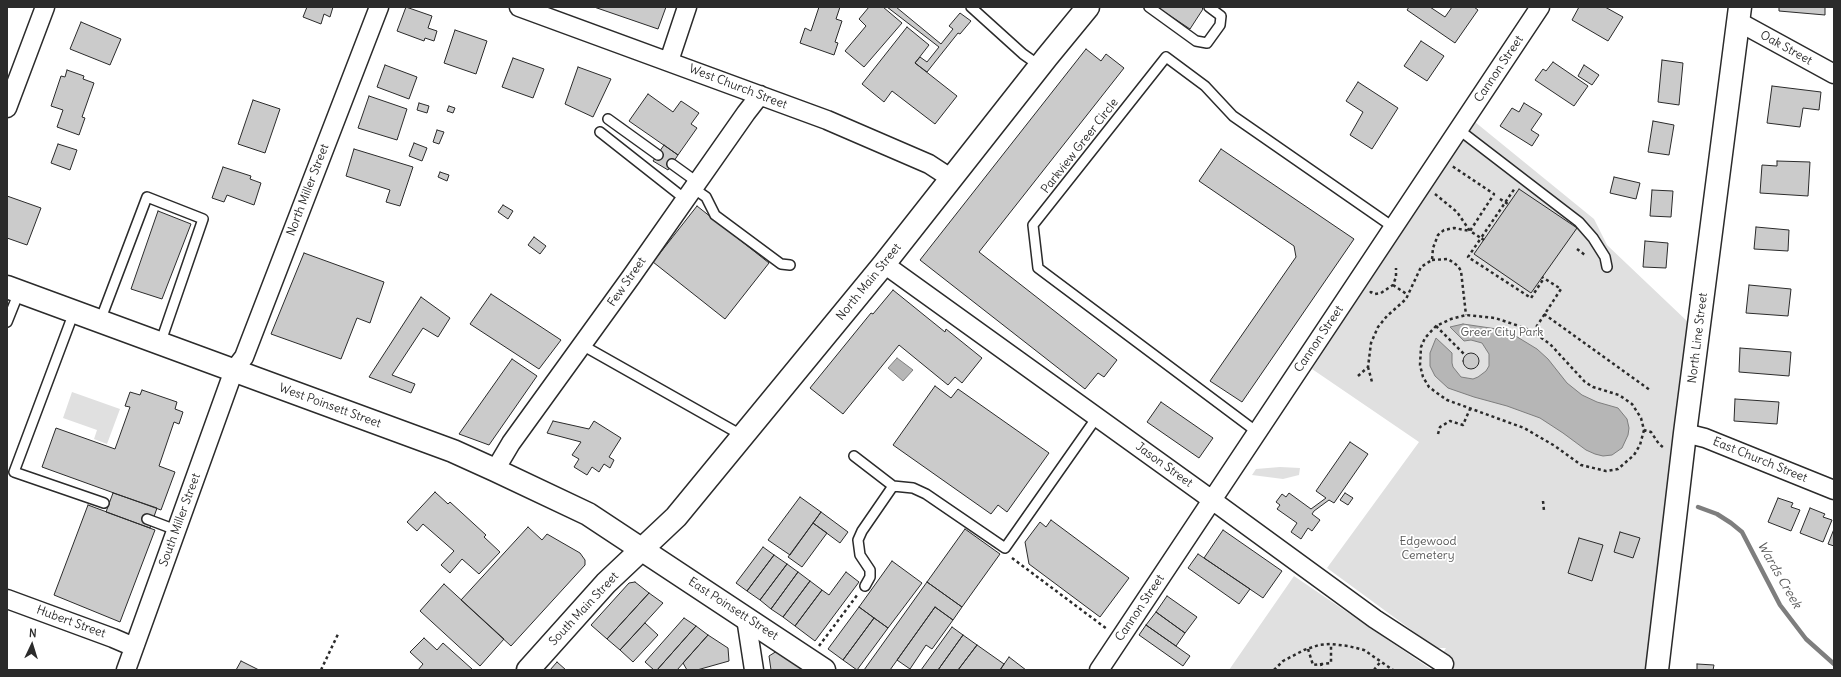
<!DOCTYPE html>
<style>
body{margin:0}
#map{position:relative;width:1841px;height:677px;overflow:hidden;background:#fff;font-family:Delius,sans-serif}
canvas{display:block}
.frame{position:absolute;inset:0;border:8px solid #2b2b2b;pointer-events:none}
.north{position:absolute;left:12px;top:625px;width:40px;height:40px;-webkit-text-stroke:3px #fff;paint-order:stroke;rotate:4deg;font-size:11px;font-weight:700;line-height:16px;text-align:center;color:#2b2b2b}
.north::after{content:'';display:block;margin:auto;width:14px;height:18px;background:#2b2b2b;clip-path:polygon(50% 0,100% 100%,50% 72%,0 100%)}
</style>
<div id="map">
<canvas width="1841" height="677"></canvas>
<div class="frame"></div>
<div class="north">N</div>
</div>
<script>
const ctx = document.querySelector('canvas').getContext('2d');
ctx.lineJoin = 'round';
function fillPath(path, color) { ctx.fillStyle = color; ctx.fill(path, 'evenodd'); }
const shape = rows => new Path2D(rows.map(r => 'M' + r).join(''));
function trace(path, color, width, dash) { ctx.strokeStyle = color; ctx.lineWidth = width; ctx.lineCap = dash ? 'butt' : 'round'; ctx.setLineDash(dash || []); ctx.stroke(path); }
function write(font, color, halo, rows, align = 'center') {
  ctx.font = font + ' Delius,sans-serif'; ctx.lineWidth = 3.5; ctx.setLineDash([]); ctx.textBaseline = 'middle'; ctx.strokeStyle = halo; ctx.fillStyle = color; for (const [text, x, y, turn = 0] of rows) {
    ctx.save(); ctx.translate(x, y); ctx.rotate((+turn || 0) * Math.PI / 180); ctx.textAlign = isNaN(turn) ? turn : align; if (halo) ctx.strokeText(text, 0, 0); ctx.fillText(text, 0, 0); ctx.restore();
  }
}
fillPath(shape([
 [1475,122,1594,219,1607,245,1688,322,1648,670,1229,670,1294,576,1432,670,1446,648,1436,648,1327,568,1419,442,1312,369],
 [72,392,120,409,107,444,94,439,97,430,63,418],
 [1280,467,1300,468,1299,475,1283,479,1252,475,1256,469]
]), '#e0e0e0');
const water = shape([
 [1463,324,1497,329,1514,335,1537,349,1548,359,1567,383,1582,395,1597,402,1618,408,1627,419,1629,428,1628,435,1622,448,1612,455,1603,456,1595,454,1586,450,1563,433,1540,418,1507,406,1474,397,1448,388,1435,376,1430,366,1430,353,1436,338,1452,353,1452,363,1453,367,1461,377,1473,379,1478,377,1486,371,1489,366,1489,354,1482,343,1471,340,1464,341,1450,327,1463,324],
 [897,358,913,370,903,381,888,368,897,358]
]);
fillPath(water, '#b6b6b6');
trace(water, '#7e7e7e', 1);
trace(shape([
 [1698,507,1717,514,1731,523,1742,532,1780,605,1806,639,1834,664]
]), '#7e7e7e', 4.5);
const building = shape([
 [307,7,333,7,330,17,324,14,321,24,303,17,307,7],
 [406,7,432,16,428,28,437,31,434,41,425,38,424,41,397,31,406,7],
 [594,7,666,7,658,29,594,7],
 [819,7,840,7,836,19,842,21,835,42,838,43,834,55,800,43,805,28,811,31,819,7],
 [869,7,883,7,902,23,864,67,845,51,866,26,859,19,869,7],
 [887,7,896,7,941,44,953,29,949,26,960,13,971,21,960,34,958,33,927,72,915,63,920,57,927,62,939,47,887,7],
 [1157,7,1201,7,1203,9,1190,29,1157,7],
 [1409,7,1430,7,1445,17,1452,7,1474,7,1478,10,1455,43,1407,10,1409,7],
 [1579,7,1605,7,1623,17,1608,41,1572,20,1579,7],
 [1779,7,1825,7,1825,15,1779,11,1779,7],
 [81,22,121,39,110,65,70,49,81,22],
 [907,27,929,45,915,63,957,96,935,124,892,91,884,102,862,84,907,27],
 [455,30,487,41,476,74,444,63,455,30],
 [1421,41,1444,56,1427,81,1404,66,1421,41],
 [1086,49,1101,61,1106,54,1124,68,979,252,1117,360,1104,377,1098,373,1085,389,920,260,1086,49],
 [513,58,544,69,533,98,502,87,513,58],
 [1662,60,1683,63,1679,105,1658,102,1662,60],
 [1553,62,1588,86,1574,106,1535,80,1543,69,1546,71,1553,62],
 [385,65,417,77,409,99,377,87,385,65],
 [1584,65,1599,75,1592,85,1578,76,1584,65],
 [578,67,611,79,593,117,565,104,578,67],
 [67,70,84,76,83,79,94,83,82,117,85,118,79,135,57,127,63,110,51,106,61,76,65,77,67,70],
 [1358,82,1398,108,1372,149,1350,135,1363,112,1346,101,1358,82],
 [1772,86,1821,92,1819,110,1803,108,1800,127,1767,123,1772,86],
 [648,94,673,112,681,101,699,113,691,124,697,128,678,155,629,121,648,94],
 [369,96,407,109,397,140,358,128,369,96],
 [253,100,280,109,265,153,238,144,253,100],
 [419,103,429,106,427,113,417,110,419,103],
 [1524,103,1542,114,1531,130,1539,135,1532,146,1500,126,1512,108,1519,112,1524,103],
 [449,106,455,108,453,113,447,111,449,106],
 [1653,121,1674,125,1669,155,1648,152,1653,121],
 [437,130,444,132,439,144,433,142,437,130],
 [414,143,427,148,422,161,409,156,414,143],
 [58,144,77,150,70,170,51,163,58,144],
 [664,145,678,155,668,170,653,161,664,145],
 [354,149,413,167,400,206,386,202,390,190,346,176,354,149],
 [1221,149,1354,239,1242,402,1210,381,1296,257,1294,246,1199,181,1221,149],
 [1777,161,1810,162,1808,196,1760,193,1762,165,1777,166,1777,161],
 [223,167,251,176,250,179,261,183,254,205,227,195,224,202,212,198,223,167],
 [440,172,449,175,447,181,438,177,440,172],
 [1614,177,1640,183,1636,199,1610,193,1614,177],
 [1519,189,1577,228,1531,293,1474,254,1519,189],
 [1652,190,1673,191,1671,217,1650,216,1652,190],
 [7,196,41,208,27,245,7,238,7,196],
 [503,205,513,211,508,219,498,212,503,205],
 [697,206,769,263,725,319,653,262,697,206],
 [158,211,191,224,162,299,131,289,158,211],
 [1756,227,1789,230,1788,251,1754,249,1756,227],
 [534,237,546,246,540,254,528,245,534,237],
 [1645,241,1668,243,1666,268,1643,267,1645,241],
 [304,253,384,282,370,323,357,318,341,359,271,334,304,253],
 [1749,285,1791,289,1788,316,1746,313,1749,285],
 [893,290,945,332,946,329,982,358,962,383,955,377,948,385,899,345,843,414,810,388,871,313,873,314,893,290],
 [491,294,561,340,539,369,470,324,491,294],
 [421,297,450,318,438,337,423,328,392,375,415,384,411,393,369,377,421,297],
 [1740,348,1791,352,1789,376,1739,372,1740,348],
 '1463 361a8 8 0 1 1 16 0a8 8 0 1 1-16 0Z',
 [512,359,537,376,489,445,459,434,512,359],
 [935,386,951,398,958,389,1049,453,1007,512,998,505,991,514,893,445,935,386],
 [142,390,177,402,175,409,183,412,179,424,174,422,159,466,175,472,161,510,42,467,56,428,115,449,130,407,125,406,130,392,140,395,142,390],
 [1735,399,1779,402,1777,424,1734,421,1735,399],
 [1161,402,1213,438,1199,458,1147,422,1161,402],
 [553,421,589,429,594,421,621,438,609,457,614,460,610,468,604,464,599,472,592,467,587,475,574,467,579,459,572,455,581,442,547,433,553,421],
 [1350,442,1368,454,1334,503,1329,500,1314,511,1312,514,1320,520,1312,531,1308,528,1301,539,1291,532,1297,523,1277,509,1280,505,1276,502,1282,494,1286,497,1289,493,1311,509,1326,498,1316,491,1350,442],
 [435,492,448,504,450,502,486,535,484,537,500,552,479,574,462,559,450,573,441,565,454,551,423,524,417,531,407,522,435,492],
 [113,493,157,508,150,528,106,512,113,493],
 [1345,493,1353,498,1348,505,1340,500,1345,493],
 [800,497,821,512,790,555,768,540,800,497],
 [1778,498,1793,503,1791,507,1800,510,1791,531,1768,522,1778,498],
 [88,505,155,530,120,622,54,595,88,505],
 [1810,508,1825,514,1823,517,1832,520,1823,542,1800,533,1810,508],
 [821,512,848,532,840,543,813,523,821,512],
 [1051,520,1129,578,1100,617,1029,564,1025,542,1040,522,1046,527,1051,520],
 [813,523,827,533,802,567,788,557,813,523],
 [528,527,542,540,547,534,580,553,585,560,585,565,511,646,461,600,528,527],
 [965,529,1000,554,962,607,927,582,965,529],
 [1834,529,1834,546,1828,544,1834,529],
 [1223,530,1282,571,1263,598,1204,558,1223,530],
 [1620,532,1640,538,1633,558,1614,552,1620,532],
 [1579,538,1603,545,1592,581,1568,573,1579,538],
 [763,547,774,555,747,591,736,583,763,547],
 [1198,554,1250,589,1239,604,1188,568,1198,554],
 [774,555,787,564,760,600,747,591,774,555],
 [892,561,922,583,888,628,859,607,892,561],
 [787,564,798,572,771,609,760,600,787,564],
 [798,572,810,581,783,617,771,609,798,572],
 [846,572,859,582,815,641,795,626,822,590,829,595,846,572],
 [810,581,822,590,795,626,783,617,810,581],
 [635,582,649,593,607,639,591,625,629,583,635,582],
 [927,582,962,607,953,620,935,607,890,670,864,670,927,582],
 [444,584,504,639,480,666,420,611,444,584],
 [649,593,663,603,620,650,607,639,649,593],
 [1167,596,1197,617,1185,633,1156,612,1167,596],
 [859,607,874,618,843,660,828,649,859,607],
 [935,607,953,620,932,649,926,645,910,669,897,660,935,607],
 [1156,612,1185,633,1176,646,1146,625,1156,612],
 [684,618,696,626,657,670,654,670,645,662,684,618],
 [874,618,888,628,857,670,843,660,874,618],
 [645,623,658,635,633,662,620,650,645,623],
 [1146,625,1190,656,1183,666,1139,635,1146,625],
 [696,626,708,635,677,670,657,670,696,626],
 [952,627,963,635,938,670,921,670,952,627],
 [708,635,728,648,729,661,697,670,687,670,683,663,708,635],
 [963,635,977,645,958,670,938,670,963,635],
 [424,638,437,650,443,643,472,669,471,670,418,670,423,664,410,652,424,638],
 [977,645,1004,664,1000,670,958,670,977,645],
 [777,651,805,670,771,670,769,656,777,651],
 [1009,657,1026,670,1000,670,1009,657],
 [241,661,259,670,236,670,241,661],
 [557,662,566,670,550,670,557,662],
 [1697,664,1714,665,1713,670,1697,670,1697,664]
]);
fillPath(building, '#cbcbcb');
trace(building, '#2b2b2b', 1);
const lane = shape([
 [971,7,1023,54,1040,66],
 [1149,7,1196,41,1207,43,1220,25,1221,16,1209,7],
 [608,119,658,155],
 [1458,129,1579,222,1593,238,1605,257,1607,267],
 [600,132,685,199],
 [672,164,697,182],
 [693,188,706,197,715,215,781,264,790,265],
 [74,312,14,472,104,503],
 [100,321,147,197,203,219,160,344],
 [7,322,19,292],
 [582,345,743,436],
 [1257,432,1038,268,1033,225,1166,57,1205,86,1233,116,1393,227],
 [854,456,893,486,913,488,926,494,1005,548,1097,417],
 [147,519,176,530],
 [865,586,870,577,870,570,860,555,858,540,862,531,893,486]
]);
const street = shape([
 [519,7,827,120,929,164,952,179],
 [1739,22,1834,74],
 [669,61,687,7],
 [7,108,45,7],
 [884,264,1201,492,1375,619,1444,664],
 [1685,433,1705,438,1834,490],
 [495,470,511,443,631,277,746,113,760,95],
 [7,599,113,638,134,647],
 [746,618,754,670],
 [126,670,234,370,244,357,379,7],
 [1099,670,1540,7]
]);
const secondary = shape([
 [7,287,453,451,495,470,588,514,824,670],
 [528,670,606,583,676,517,884,264,1047,57,1088,7],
 [1657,670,1685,433,1740,7]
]);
trace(lane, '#2b2b2b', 12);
trace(street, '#2b2b2b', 21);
trace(secondary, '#2b2b2b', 25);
trace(shape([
 [1435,194,1457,212,1470,231,1481,238,1515,188],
 [1500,199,1508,204],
 [1484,240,1481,238,1468,257,1531,298,1544,278],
 [1577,249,1585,255],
 [1432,260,1448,259,1458,266,1461,271,1466,315],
 [1393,285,1408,295],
 [1370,293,1371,292,1375,294,1381,293,1393,285,1396,277,1396,268],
 [1544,314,1650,390],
 [1436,326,1464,354],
 [1533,332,1561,289,1542,277],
 [1368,367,1372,382],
 [1358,376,1368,367,1371,343,1378,327,1387,316,1406,299,1421,267,1432,260,1433,248,1438,235,1444,230,1454,228,1470,231,1494,194,1452,166],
 [1644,430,1640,445,1634,455,1618,469,1606,471,1581,465,1555,446,1524,428,1447,400,1437,393,1429,387,1423,377,1420,365,1421,347,1425,338,1436,326,1451,319,1466,315,1495,318,1522,327,1533,332,1550,344,1585,382,1593,387,1619,395,1632,404,1641,418,1644,430,1651,432,1659,444,1664,448],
 [1438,434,1440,427,1450,421,1463,425,1470,409],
 [1543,501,1544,511],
 [1012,558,1107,629],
 [819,646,858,594],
 [1308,649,1313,665,1331,663,1331,644],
 [1321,663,1322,670],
 [321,670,339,632],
 [1274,670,1283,661,1304,650,1319,645,1331,644,1348,646,1364,650,1393,670],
 [1374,670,1381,661]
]), '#2b2b2b', 2.5, [3, 3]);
trace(lane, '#fff', 9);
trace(street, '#fff', 18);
trace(secondary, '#fff', 22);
write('12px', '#2b2b2b', '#fff', [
 ["Oak Street",1786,48,29],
 ["Cannon Street",1499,69,-56],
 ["West Church Street",738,87,21],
 ["Parkview Greer Circle",1080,146,-52],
 ["North Miller Street",308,190,-69],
 ["Few Street",627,282,-55],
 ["North Main Street",869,282,-51],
 ["North Line Street",1698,338,-83],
 ["Cannon Street",1319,339,-56],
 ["West Poinsett Street",330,406,20],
 ["East Church Street",1760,460,22],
 ["Jason Street",1164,465,36],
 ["South Miller Street",180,520,-70],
 ["Cannon Street",1140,608,-56],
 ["South Main Street",584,609,-47],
 ["East Poinsett Street",733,609,33],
 ["Hubert Street",71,622,20]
]);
write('12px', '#585858', '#fff', [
 ["Greer City Park",1502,333],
 ["Edgewood",1428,542],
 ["Cemetery",1428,556]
]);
write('italic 13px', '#5c5c5c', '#fff', [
 ["Wards Creek",1779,575,60]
]);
</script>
